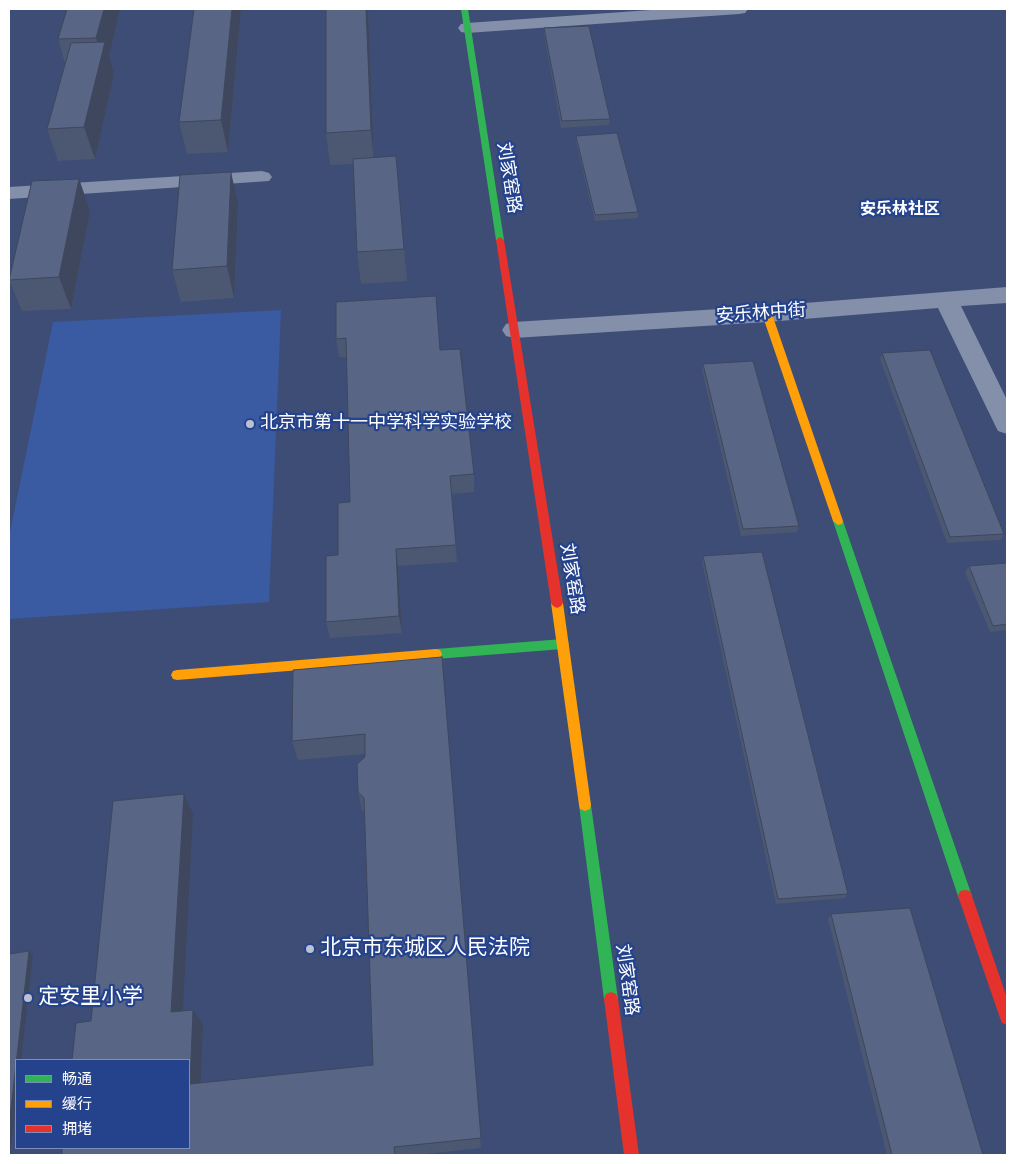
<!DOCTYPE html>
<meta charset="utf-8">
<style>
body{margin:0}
#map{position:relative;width:1016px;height:1164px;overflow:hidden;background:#3d4d75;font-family:"Titillium Web","Noto Sans SC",sans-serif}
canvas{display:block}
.frame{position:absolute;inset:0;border:10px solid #fff;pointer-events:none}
.legend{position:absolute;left:15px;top:1059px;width:175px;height:90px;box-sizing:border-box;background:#25438d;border:1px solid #7c8ebb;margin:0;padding:6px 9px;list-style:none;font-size:15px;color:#fff}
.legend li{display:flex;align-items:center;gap:10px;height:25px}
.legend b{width:25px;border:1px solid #7c8ebb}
</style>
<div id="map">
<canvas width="1016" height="1164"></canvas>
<div class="frame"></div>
<ul class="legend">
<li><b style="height:6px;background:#30b455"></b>畅通</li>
<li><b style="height:6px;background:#ff9f0a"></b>缓行</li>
<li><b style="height:6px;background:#e5322d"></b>拥堵</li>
</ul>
</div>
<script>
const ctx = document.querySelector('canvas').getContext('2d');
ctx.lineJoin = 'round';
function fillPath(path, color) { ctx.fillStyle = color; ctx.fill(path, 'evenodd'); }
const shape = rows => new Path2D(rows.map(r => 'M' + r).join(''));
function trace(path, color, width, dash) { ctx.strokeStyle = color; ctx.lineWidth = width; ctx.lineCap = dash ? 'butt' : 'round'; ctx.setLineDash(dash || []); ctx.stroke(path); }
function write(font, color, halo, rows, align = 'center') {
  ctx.font = font + ' "Titillium Web","Noto Sans SC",sans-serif'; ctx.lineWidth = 4.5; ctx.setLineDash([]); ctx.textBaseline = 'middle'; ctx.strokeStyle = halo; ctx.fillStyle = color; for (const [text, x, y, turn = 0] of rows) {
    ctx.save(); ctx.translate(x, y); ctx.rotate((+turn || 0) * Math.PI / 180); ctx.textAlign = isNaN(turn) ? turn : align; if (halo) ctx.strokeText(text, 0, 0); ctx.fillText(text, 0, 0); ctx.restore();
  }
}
fillPath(shape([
 [281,310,269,602,9,619,9,537,53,322]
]), '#3a5aa2');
fillPath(shape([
 [665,9,748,9,745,13,739,14,467,33,461,32,458,28,461,24,467,23,665,9],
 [262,171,269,173,272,177,269,181,9,199,9,187,262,171],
 [1007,287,1007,303,961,306,1007,400,1007,434,998,431,995,425,938,308,767,322,514,338,506,336,502,330,506,324,514,322,767,306,1007,287]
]), '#848fa9');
fillPath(shape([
 [461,9,468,9,504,240,500,243,496,240,461,9],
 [838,517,843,521,972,896,970,901,965,902,960,901,958,896,833,521,838,517],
 [563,639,567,641,569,644,567,647,563,649,436,659,432,658,430,654,432,650,436,649,563,639],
 [585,799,590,801,591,805,618,999,616,1004,611,1006,606,1004,604,999,579,805,580,801,585,799]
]), '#30b455');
fillPath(shape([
 [767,311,772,314,843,521,842,524,838,525,833,521,762,314,767,311],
 [557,598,561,600,563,603,591,805,590,809,585,811,580,809,579,805,551,603,553,600,557,598],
 [436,649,440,650,442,654,440,658,436,659,177,680,173,679,171,675,173,671,177,670,436,649]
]), '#ff9f0a');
fillPath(shape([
 [500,237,504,240,563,603,561,606,557,608,553,606,551,603,496,240,500,237],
 [965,890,970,891,972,896,1007,998,1007,1025,1002,1023,1000,1018,958,896,960,891,965,890],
 [611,992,616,994,618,999,639,1155,624,1155,604,999,606,994,611,992]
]), '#e5322d');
fillPath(shape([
 [67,9,120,9,109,56,114,74,95,159,58,161,47,129,65,63,58,39],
 [194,9,241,9,228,152,187,154,179,122],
 [368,9,374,158,396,156,407,281,361,284,357,252,353,164,330,165,326,133],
 [544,28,610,119,609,125,561,128,544,34],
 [576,136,638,212,638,218,595,221,576,142],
 [79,179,90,211,71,309,22,311,9,280],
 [238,204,234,298,181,302,172,270],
 [336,302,440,350,474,474,474,492,452,494,457,562,398,566,402,633,330,638,326,622,338,555,350,502,347,357,339,357,336,339],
 [882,353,1004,534,1001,540,947,543,880,359],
 [703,364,799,526,797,532,741,536,702,370],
 [703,556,848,894,845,898,776,904,702,562],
 [1007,563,1007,630,990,632,965,572,969,566],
 [442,657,481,1148,415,1155,62,1155,91,1021,184,794,193,813,182,1011,203,1024,200,1083,373,1065,365,813,362,810,358,792,365,754,298,760,292,741],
 [831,914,983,1155,887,1155,828,919]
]), '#4c5772');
fillPath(shape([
 [104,9,120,9,109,56,114,74,95,159,84,127,101,57,96,38],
 [232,9,241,9,228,152,221,120],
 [366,9,368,9,374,162,371,130],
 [231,172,238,204,234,298,227,266],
 [79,179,90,211,71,309,59,277],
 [396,549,398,566,402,633,399,616],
 [184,794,193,813,182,1026,171,1012],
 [29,951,33,955,21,1060,16,1060,16,1103,10,1155,9,1155,9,1126],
 [193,1010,203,1024,200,1096,190,1084]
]), '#3e475d');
const building = shape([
 [67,9,104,9,96,38,58,39,67,9],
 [194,9,232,9,221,120,179,122,194,9],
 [326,9,366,9,371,130,326,133,326,9],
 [589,26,610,119,562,121,544,28,589,26],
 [105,42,84,127,47,129,71,43,105,42],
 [617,133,638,212,595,215,576,136,617,133],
 [396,156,404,249,357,252,353,159,396,156],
 [231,172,227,266,172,270,180,175,231,172],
 [79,179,59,277,9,280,32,181,79,179],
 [436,296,440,350,460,349,474,474,450,476,456,545,396,549,399,616,326,622,326,556,338,555,338,503,350,502,346,338,336,339,336,302,436,296],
 [930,350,1004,534,950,537,882,353,930,350],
 [753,361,799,526,743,529,703,364,753,361],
 [762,552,848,894,778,899,703,556,762,552],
 [1007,563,1007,624,993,626,969,566,1007,563],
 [442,657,481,1138,394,1147,395,1155,62,1155,62,1148,189,1148,189,1060,72,1060,76,1023,91,1021,113,801,184,794,171,1012,193,1010,190,1084,373,1065,364,798,358,792,357,764,365,757,365,734,292,741,293,670,442,657],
 [910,908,983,1155,892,1155,831,914,910,908],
 [29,951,9,1126,9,954,29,951]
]);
fillPath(building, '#586585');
trace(building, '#3e475d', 1);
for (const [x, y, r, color] of [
 [250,424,5,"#bbc1cf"],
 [310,949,5,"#bbc1cf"],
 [28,998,5,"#bbc1cf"]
]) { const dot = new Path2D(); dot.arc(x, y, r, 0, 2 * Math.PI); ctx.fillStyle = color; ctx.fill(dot); trace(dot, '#25438d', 2); }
write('bold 16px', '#fff', '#25438d', [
 ["安乐林社区",900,210]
]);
write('18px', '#fff', '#25438d', [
 ["刘家窑路",508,178,81],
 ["安乐林中街",761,314,-4],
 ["刘家窑路",571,579,81],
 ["刘家窑路",626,980,82]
]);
write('18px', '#fff', '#25438d', [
 ["北京市第十一中学科学实验学校",260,424]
], 'left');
write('21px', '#fff', '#25438d', [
 ["北京市东城区人民法院",320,949],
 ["定安里小学",38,998]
], 'left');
</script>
